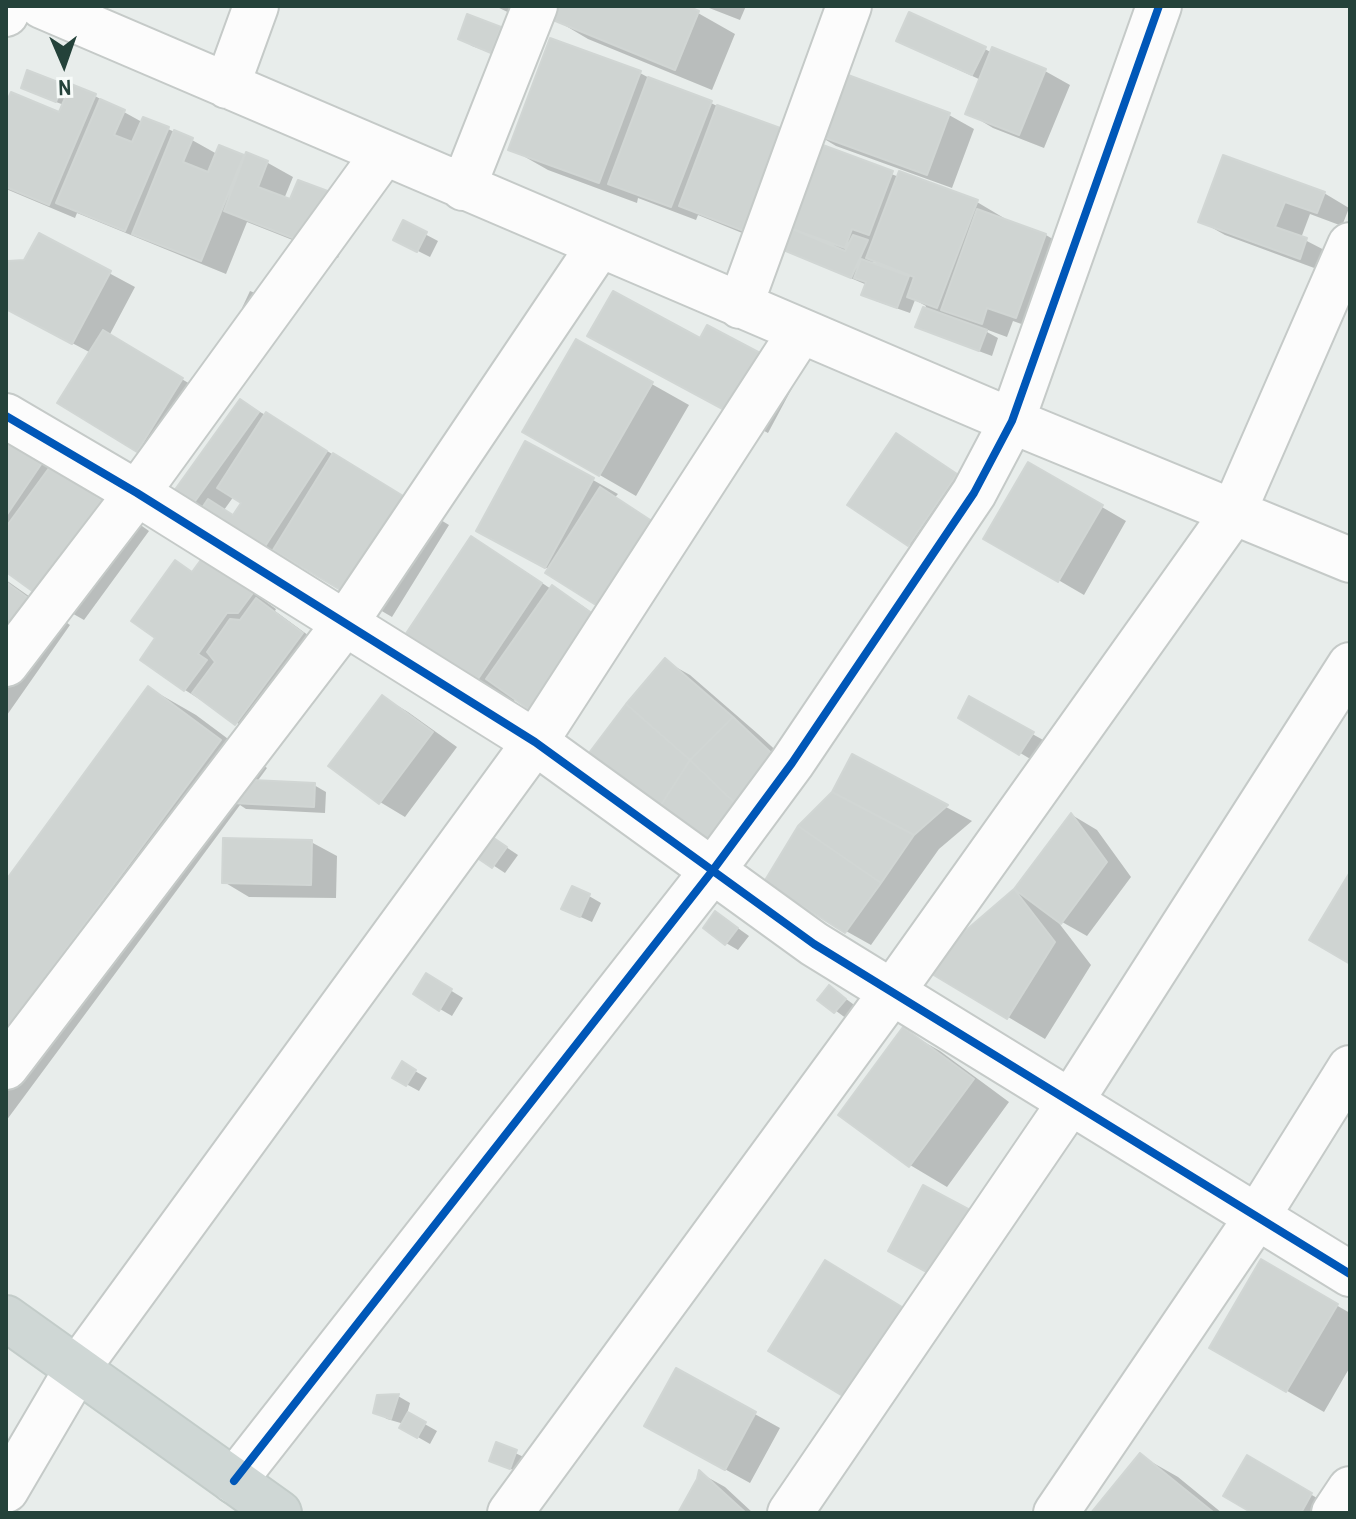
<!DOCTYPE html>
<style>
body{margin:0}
#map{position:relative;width:1356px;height:1519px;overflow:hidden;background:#e8edeb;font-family:"Archivo Narrow",sans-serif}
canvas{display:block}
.frame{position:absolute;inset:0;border:8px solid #24423a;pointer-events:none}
.north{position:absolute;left:24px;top:24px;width:80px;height:80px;-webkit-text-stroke:6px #f7fbf9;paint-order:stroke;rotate:178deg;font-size:22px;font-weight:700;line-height:32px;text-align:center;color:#24423a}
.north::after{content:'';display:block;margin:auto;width:28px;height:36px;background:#24423a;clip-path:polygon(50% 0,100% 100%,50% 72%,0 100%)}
</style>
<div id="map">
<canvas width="1356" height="1519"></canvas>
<div class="frame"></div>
<div class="north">N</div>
</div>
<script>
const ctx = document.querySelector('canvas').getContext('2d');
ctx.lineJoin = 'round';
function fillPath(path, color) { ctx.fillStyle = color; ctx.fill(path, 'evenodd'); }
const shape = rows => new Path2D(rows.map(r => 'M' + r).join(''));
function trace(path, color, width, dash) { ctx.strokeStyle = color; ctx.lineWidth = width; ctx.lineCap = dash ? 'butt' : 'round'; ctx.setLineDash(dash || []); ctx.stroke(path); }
fillPath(shape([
 [495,6,682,6,698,13,735,34,712,90,588,39,549,16,543,29],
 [704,6,746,6,740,20],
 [468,17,500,29,512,36,504,58,472,46,460,39],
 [899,40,985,49,992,53,993,50,1045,71,1070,85,1044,148,993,128,968,113,981,80,924,54],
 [640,73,653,80,711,103,721,108,899,177,977,202,1014,224,1046,235,1071,250,1041,331,1013,321,1007,337,988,330,987,332,998,338,992,356,930,333,918,326,926,306,915,300,910,313,876,301,864,294,867,285,796,255,698,215,696,220,638,198,637,203,548,170,511,149],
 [874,261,888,269,872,265],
 [62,86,70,91,95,96,142,122,144,119,168,129,192,140,217,154,243,156,246,158,247,155,268,163,293,177,284,199,357,209,338,258,247,222,226,274,77,213,75,218,6,189,6,108,60,115,64,105,35,94,23,88],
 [949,115,974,129,952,188,836,146,811,131],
 [1224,157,1324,193,1349,208,1342,226,1310,214,1301,238,1332,254,1325,272,1225,235,1200,221],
 [404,223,438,241,430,257,408,246],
 [40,236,135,287,109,336,207,394,163,465,60,402,91,353,6,308,6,270,25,262],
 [250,291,270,299,254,315,242,308],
 [701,341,761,356,798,377,768,433,627,357],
 [577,342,689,405,636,496,524,431],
 [240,401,291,429,449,525,392,617,291,558,288,564,176,490],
 [234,496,243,502,234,516,224,510],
 [6,429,149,531,84,620,47,599,6,570],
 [896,435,981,489,934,558,909,544],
 [1028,464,1126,521,1084,595,986,538],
 [593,480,618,494,550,570,504,545],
 [472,539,508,560,551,589,577,602,624,635,516,698,512,704,475,683],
 [176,562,194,573,228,574,276,609,275,611,327,649,261,738,185,690,142,660,158,637],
 [6,580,70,625,7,715,6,715],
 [665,661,690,675,758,734,807,779,733,859],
 [149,688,196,715,267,768,256,783,314,785,326,792,325,813,246,809,240,805,6,1121,6,883],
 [383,697,408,712,457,747,405,817,380,802],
 [969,699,1045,741,1032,760,960,717],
 [853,757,972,821,939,849,871,945,846,931,834,793],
 [1072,815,1097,830,1131,877,1087,936,1055,918,1091,965,1045,1039,926,968,1016,891],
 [497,841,518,855,505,873,473,852],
 [311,842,337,856,336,898,249,897,224,882],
 [589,896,601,903,592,922,576,915],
 [728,921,749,936,738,950,726,943],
 [427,976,463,998,452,1016,440,1009],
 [830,987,857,1007,847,1019,820,999],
 [903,1030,940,1051,1009,1102,947,1187,910,1165],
 [403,1064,427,1078,419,1091,395,1078],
 [1261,1262,1350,1313,1350,1367,1324,1412,1212,1348],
 [862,1284,938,1330,883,1418,847,1397],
 [677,1371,780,1428,750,1483,672,1440],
 [398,1396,410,1403,407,1414,437,1431,430,1444,402,1428,404,1424,387,1419,375,1412],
 [498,1445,528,1459,522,1474,491,1460],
 [1141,1456,1178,1477,1222,1513,1094,1513],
 [1248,1458,1336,1509,1334,1513,1256,1513],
 [700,1473,725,1487,753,1513,680,1513]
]), '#0003');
const building = shape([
 [553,6,687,6,699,11,675,70,548,18,553,6],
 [909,12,986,47,972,75,896,41,909,12],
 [467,14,501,27,491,53,458,39,467,14],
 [550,38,641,71,599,183,508,150,550,38],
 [992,47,1046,69,1019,135,965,114,992,47],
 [832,69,950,113,927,175,809,132,832,69],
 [27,70,63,84,56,102,21,88,27,70],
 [648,77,712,101,671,207,608,184,648,77],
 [71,84,96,94,49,205,6,187,6,103,11,92,59,112,71,84],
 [100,99,125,110,114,135,132,142,143,117,169,127,125,231,56,203,100,99],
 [717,105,783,129,744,231,679,206,717,105],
 [174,130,193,138,183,162,208,172,219,145,244,155,201,261,132,234,174,130],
 [804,138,893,171,869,235,852,229,845,248,773,222,804,138],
 [246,152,268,161,258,187,290,199,298,180,333,193,313,246,224,211,246,152],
 [1223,155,1325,192,1317,213,1285,202,1275,227,1307,238,1300,259,1198,222,1223,155],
 [899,171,978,200,937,308,907,297,914,277,866,258,899,171],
 [977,209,1046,234,1016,318,987,308,982,324,941,310,977,209],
 [403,220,427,232,417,252,393,240,403,220],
 [790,228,845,251,853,235,868,240,851,278,781,249,790,228],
 [39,233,111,271,72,344,6,309,6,266,8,261,24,260,39,233],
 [861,259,909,276,897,308,861,295,866,282,854,278,861,259],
 [613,291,700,338,707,325,762,354,730,413,587,336,613,291],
 [923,307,987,330,979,351,915,327,923,307],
 [103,330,183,378,137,452,57,403,103,330],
 [576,339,653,382,599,476,522,432,576,339],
 [240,399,259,412,193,504,174,491,240,399],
 [266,412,327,451,262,551,200,511,208,499,233,515,241,503,217,488,266,412],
 [6,430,46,457,6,516,6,430],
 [896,433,957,474,908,546,847,505,896,433],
 [525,441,594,478,545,568,476,531,525,441],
 [333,453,413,502,354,598,273,550,333,453],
 [1028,462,1103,505,1058,582,983,539,1028,462],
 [52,464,113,509,46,601,6,572,6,527,52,464],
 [600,487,661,527,607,612,545,573,600,487],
 [471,536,542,583,474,685,403,638,471,536],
 [203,557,253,593,238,613,227,613,198,654,207,660,184,691,140,660,155,638,131,621,175,560,192,572,203,557],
 [6,582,35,603,6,643,6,582],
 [552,585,600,619,534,713,486,679,552,585],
 [256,598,303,633,235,725,192,693,215,662,207,652,230,619,240,620,256,598],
 [665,658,733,717,690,760,626,704,665,658],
 [148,686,221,740,6,1030,6,880,148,686],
 [382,695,433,732,379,804,328,766,382,695],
 [969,696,1034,732,1019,755,958,718,969,696],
 [626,704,690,760,661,805,589,753,626,704],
 [733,717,783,764,741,809,690,760,733,717],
 [852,754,948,805,914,835,832,792,852,754],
 [690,760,741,809,707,846,661,805,690,760],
 [232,779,315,783,314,807,232,803,232,779],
 [832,792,914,835,881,883,798,826,832,792],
 [1071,813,1107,862,1061,924,1014,889,1071,813],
 [798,826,881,883,845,933,764,882,798,826],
 [485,832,507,847,492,868,470,853,485,832],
 [223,838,312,840,311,885,222,883,223,838],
 [1350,872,1350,964,1309,940,1350,872],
 [572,886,590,894,580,917,561,909,572,886],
 [1014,889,1055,942,1007,1019,922,968,1014,889],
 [715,911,738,928,725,945,703,928,715,911],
 [426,973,452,989,439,1011,413,994,426,973],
 [829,985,846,999,834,1013,817,1000,829,985],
 [903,1027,974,1079,909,1167,838,1115,903,1027],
 [402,1061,416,1070,406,1086,392,1078,402,1061],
 [923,1185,970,1210,934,1276,888,1251,923,1185],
 [1261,1259,1338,1304,1286,1392,1209,1348,1261,1259],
 [825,1260,902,1307,846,1398,768,1351,825,1260],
 [676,1368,756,1412,725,1470,644,1426,676,1368],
 [399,1394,391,1419,373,1413,377,1395,399,1394],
 [408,1412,426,1422,417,1438,399,1428,408,1412],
 [496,1442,517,1450,510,1469,489,1461,496,1442],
 [1140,1453,1213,1512,1212,1513,1091,1513,1140,1453],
 [1247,1455,1312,1493,1301,1513,1252,1513,1223,1496,1247,1455],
 [699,1470,746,1513,678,1513,697,1479,699,1470]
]);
fillPath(building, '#cfd4d2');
trace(building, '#d1d6d4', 2);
const minor = shape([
 [42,6,1012,421,1350,560],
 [6,14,8,6],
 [227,86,256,6],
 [463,188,535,6],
 [740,306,849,6],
 [6,416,137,493,535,742,814,944,1350,1274],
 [6,664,137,493,384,153],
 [6,1067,346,622,599,246],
 [234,1481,713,870,792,763,974,493,1012,421,1159,6],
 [6,1490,77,1369,535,742,801,331],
 [510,1513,892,992,1233,513,1350,245],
 [790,1513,1071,1101,1350,665],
 [1056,1513,1257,1217,1350,1068],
 [1334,1513,1350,1489]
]);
const major = shape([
 [6,1318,279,1513]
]);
trace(minor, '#c5cac8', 48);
trace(major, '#c3ccc9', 48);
trace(minor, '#fcfcfc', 44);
trace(major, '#cfd7d5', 44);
trace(shape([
 [6,416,137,493,535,742,814,944,1350,1274],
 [234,1481,713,870,792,763,974,493,1012,421,1159,6]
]), '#0057b8', 8);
</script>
